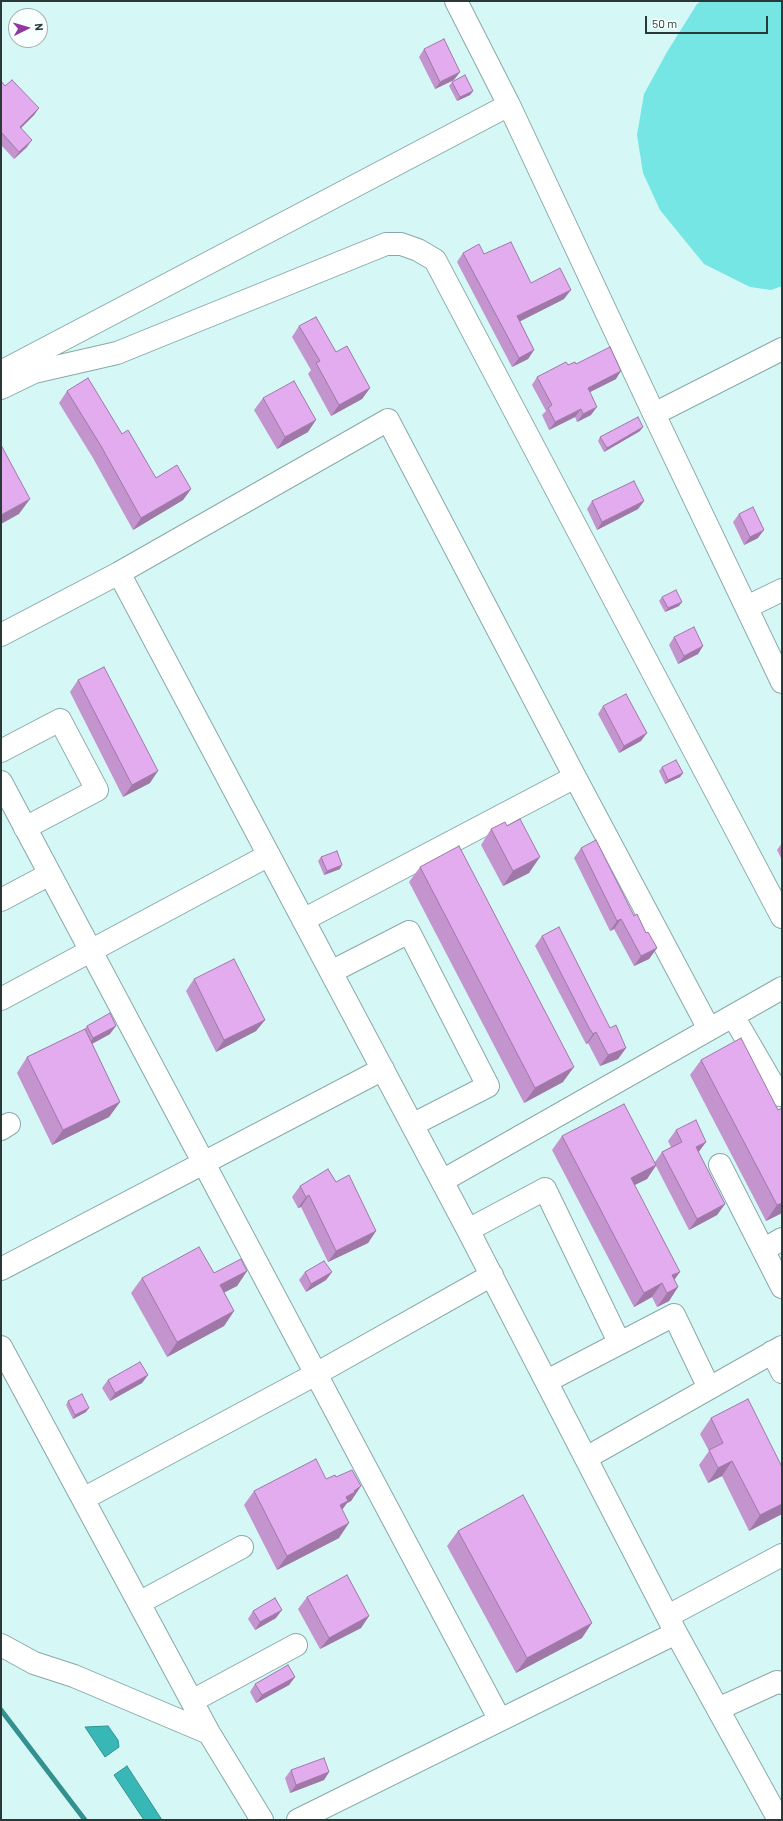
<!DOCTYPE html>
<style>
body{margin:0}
#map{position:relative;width:783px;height:1821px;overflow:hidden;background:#d5f8f7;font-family:Barlow,sans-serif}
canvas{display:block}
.frame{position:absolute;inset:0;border:2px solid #2a3838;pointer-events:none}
.north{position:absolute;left:8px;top:8px;width:40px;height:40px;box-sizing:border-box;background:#f8fffe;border:1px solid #a6afaf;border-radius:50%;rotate:85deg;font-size:11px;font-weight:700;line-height:16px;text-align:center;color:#2a3838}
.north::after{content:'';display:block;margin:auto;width:14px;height:18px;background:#9037a3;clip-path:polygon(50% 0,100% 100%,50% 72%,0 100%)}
.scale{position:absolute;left:645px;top:16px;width:123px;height:18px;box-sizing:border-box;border:2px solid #2a3838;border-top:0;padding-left:5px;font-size:12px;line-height:14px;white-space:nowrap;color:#2a3838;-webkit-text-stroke:3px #f8fffe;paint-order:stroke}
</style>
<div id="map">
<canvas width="783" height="1821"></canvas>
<div class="frame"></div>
<div class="north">N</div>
<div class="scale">50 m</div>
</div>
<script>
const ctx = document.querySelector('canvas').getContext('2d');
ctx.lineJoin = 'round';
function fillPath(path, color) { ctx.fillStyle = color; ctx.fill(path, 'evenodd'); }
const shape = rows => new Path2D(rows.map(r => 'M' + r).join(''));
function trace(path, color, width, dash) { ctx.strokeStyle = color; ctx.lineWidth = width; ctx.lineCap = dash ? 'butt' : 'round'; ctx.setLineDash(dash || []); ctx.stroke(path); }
fillPath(shape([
 [701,1,782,1,782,286,771,290,750,287,704,264,660,210,643,173,637,135,644,94,667,52,697,4]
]), '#75e6e4');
const water = shape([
 [108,1726,118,1740,119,1747,105,1757,85,1727,108,1726],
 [127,1766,162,1820,144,1820,114,1775,127,1766]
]);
fillPath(water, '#37b8b6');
trace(water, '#339290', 1);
trace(shape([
 [1,1710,85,1820]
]), '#339290', 5);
const minor = shape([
 [456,1,509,105,654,414,782,682],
 [1,372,509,105],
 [1,388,34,372,117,353,386,244,401,244,418,250,435,260,782,917],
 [654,414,782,349],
 [119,573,468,1230,676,1633,779,1820],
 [747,607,782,590],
 [1,635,119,573,388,420,575,777,709,1029],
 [1,751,60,720,97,790,25,828],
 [1,782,500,1720],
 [1,900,50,874],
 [303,920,575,777],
 [331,972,409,932,488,1086,412,1125],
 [1,999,269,855],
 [733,1016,779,1095,782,1094],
 [1,1129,9,1124],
 [720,1165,782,1287],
 [442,1181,782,988],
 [468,1230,545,1189,619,1342],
 [763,1250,782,1239],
 [1,1269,383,1069],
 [1,1347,209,1733,262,1820],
 [772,1352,782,1372],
 [547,1381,674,1315,709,1388],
 [586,1458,782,1347],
 [83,1499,316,1374,492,1275],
 [139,1603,242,1547],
 [668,1616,782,1555],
 [1,1645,34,1663,74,1676,209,1733],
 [192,1701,296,1645],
 [718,1709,777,1682,782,1683],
 [298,1820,676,1633]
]);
trace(minor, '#88a9a8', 24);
trace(minor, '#fff', 22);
fillPath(shape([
 [424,49,454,80,435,89,419,57],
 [1,81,5,86,39,108,34,115,21,128,27,147,14,159,1,145],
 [452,82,473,91,470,95,457,101,449,86],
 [463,253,484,254,531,283,564,299,520,321,534,350,528,359,512,367,457,262],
 [299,326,336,352,370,388,362,399,331,416,308,374,311,370,292,337],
 [576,364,616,379,590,392,591,415,577,422,575,417,549,430,542,415,546,411,532,385,537,377,568,365],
 [67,391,122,434,156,478,191,489,183,500,133,530,93,458,59,403],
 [263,398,308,432,277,449,254,410],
 [640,431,604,452,598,441,600,437],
 [592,501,644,501,638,509,597,530,587,509],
 [739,514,758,538,744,545,733,522],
 [662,597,679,606,665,612,659,601],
 [674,637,703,646,698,654,678,664,669,645],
 [78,680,150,783,123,797,70,692],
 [603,706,641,741,619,753,598,714],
 [662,767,683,773,680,777,665,784,659,771],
 [507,826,529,873,503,886,481,845,491,829],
 [782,843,782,860,777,850],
 [581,848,634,916,657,948,649,959,634,966,614,929,610,931,574,858],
 [321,857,340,869,324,875,318,861],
 [420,867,563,1082,524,1103,409,882],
 [542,936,610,1028,626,1048,618,1059,600,1066,588,1043,586,1044,535,946],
 [194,979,265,1020,256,1031,216,1052,186,991],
 [87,1026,110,1034,92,1044,120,1102,109,1117,52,1145,17,1073,27,1057,84,1030],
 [701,1060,778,1110,782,1108,782,1213,766,1221,690,1075],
 [676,1130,706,1142,698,1152,725,1204,717,1215,689,1230,656,1166,647,1179,634,1185,674,1279,678,1287,669,1301,657,1307,652,1297,634,1307,552,1150,562,1136,655,1162,662,1152,671,1147,668,1141],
 [336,1182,376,1231,368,1243,328,1262,301,1207,298,1208,292,1197,300,1186],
 [247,1271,237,1286,224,1292,234,1311,224,1326,167,1357,131,1293,142,1278],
 [305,1272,332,1272,326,1280,306,1292,299,1280],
 [148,1375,142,1383,110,1401,102,1388,108,1380],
 [68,1401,86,1412,73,1419,66,1405],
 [711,1418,782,1514,749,1531,722,1476,708,1483,699,1465,709,1451,700,1434],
 [336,1477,361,1486,351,1501,347,1503,342,1510,339,1538,277,1570,244,1505,254,1491,326,1479],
 [458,1531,582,1638,516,1673,447,1546],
 [307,1597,369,1616,361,1628,320,1649,298,1609],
 [253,1611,276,1618,255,1630,248,1619],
 [295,1677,289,1685,256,1703,250,1692,255,1684],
 [291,1770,329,1772,324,1780,290,1793,285,1778]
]), '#c394ce');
fillPath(shape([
 [460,72,454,80,435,89,440,82],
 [473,91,470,95,457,101,460,97],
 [39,108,34,115,15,134,20,127],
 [32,140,27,147,14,159,19,152],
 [571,290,564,299,511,326,517,316],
 [534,350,528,359,512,367,519,358],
 [621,371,616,379,582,396,588,388],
 [370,388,362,399,331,416,339,405],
 [597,407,591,415,577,422,583,414],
 [581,409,575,417,549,430,555,422],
 [316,420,308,432,277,449,285,437],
 [643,427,640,431,604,452,607,448],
 [191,489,183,500,133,530,141,518],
 [30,499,19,514,1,524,1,515],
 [644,501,638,509,597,530,602,522],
 [764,530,758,538,744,545,750,537],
 [682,602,679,606,665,612,668,608],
 [703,646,698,654,678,664,684,656],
 [647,733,641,741,619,753,624,746],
 [158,771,150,783,123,797,132,785],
 [683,773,680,777,665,784,668,780],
 [540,857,529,873,503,886,513,871],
 [342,865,340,869,324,875,327,871],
 [621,919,614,929,610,931,617,921],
 [657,948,649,959,634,966,641,956],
 [265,1020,256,1031,216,1052,224,1040],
 [116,1026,110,1034,88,1046,93,1038],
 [596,1032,588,1043,586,1044,593,1034],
 [626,1048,618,1059,600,1066,608,1055],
 [574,1067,563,1082,524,1103,535,1088],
 [120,1102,109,1117,52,1145,63,1130],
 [706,1142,698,1153,696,1147],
 [656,1165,647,1179,621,1192,631,1178],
 [309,1195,301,1207,298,1208,306,1197],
 [782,1203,782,1213,766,1221,777,1205],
 [725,1204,717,1215,689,1230,697,1219],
 [376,1231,368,1243,328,1262,336,1251],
 [247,1271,237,1286,210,1300,220,1285],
 [332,1272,326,1280,306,1292,311,1284],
 [680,1272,670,1286,672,1275],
 [662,1283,652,1297,634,1307,644,1293],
 [678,1287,669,1301,657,1307,667,1293],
 [234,1311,224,1326,167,1357,177,1342],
 [148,1375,142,1383,110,1401,115,1393],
 [89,1408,86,1412,73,1419,75,1415],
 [732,1461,722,1476,708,1483,718,1468],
 [361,1486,351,1501,347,1503,338,1515,330,1520,346,1497,354,1491],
 [782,1504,782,1514,749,1531,760,1515],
 [349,1523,339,1538,277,1570,287,1556],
 [282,1610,276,1618,255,1630,260,1622],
 [369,1616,361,1628,320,1649,329,1638],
 [592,1623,582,1638,516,1673,527,1658],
 [295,1677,289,1685,256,1703,262,1695],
 [329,1772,324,1780,290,1793,296,1785]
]), '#9f78a7');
const building = shape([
 [444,39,460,72,440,82,424,49,444,39],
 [465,75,473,91,460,97,452,82,465,75],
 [12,80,39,108,20,127,32,140,19,152,1,132,1,81,5,86,12,80],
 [511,242,531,283,560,268,571,290,517,316,534,350,519,358,463,253,479,244,484,254,511,242],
 [316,317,336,352,347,346,370,388,339,405,316,363,320,361,299,326,316,317],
 [610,347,621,371,588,388,597,407,583,414,581,409,555,422,548,408,552,405,537,377,566,362,568,365,575,362,576,364,610,347],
 [88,378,122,434,128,430,156,478,177,465,191,489,141,518,101,446,67,391,88,378],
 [294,381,316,420,285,437,263,398,294,381],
 [638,417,643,427,607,448,600,437,638,417],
 [1,445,30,499,1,515,1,445],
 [634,481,644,501,602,522,592,501,634,481],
 [753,507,764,530,750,537,739,514,753,507],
 [676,590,682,602,668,608,662,597,676,590],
 [694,627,703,646,684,656,674,637,694,627],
 [104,667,158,771,132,785,78,680,104,667],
 [626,694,647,733,624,746,603,706,626,694],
 [676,760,683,773,668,780,662,767,676,760],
 [520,819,540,857,513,871,491,829,505,822,507,826,520,819],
 [596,840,634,916,637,914,646,933,648,932,657,948,641,956,621,919,617,921,581,848,596,840],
 [459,846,574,1067,535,1088,420,867,459,846],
 [337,851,342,865,327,871,321,857,337,851],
 [559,927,610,1028,616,1025,626,1048,608,1055,596,1032,593,1034,589,1028,542,936,559,927],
 [234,959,265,1020,224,1040,194,979,234,959],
 [110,1013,116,1026,93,1038,87,1026,110,1013],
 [85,1029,120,1102,63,1130,27,1057,85,1029],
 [741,1038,778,1110,782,1108,782,1203,777,1205,701,1060,741,1038],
 [624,1104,656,1165,631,1178,680,1272,672,1275,678,1287,667,1293,662,1283,644,1293,562,1136,624,1104],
 [696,1120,706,1142,696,1147,725,1204,697,1219,662,1152,682,1142,676,1130,696,1120],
 [328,1169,336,1182,349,1175,376,1231,336,1251,309,1195,306,1197,300,1186,328,1169],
 [199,1247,214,1273,241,1259,247,1271,220,1285,234,1311,177,1342,142,1278,199,1247],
 [324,1261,332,1272,311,1284,305,1272,324,1261],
 [140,1362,148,1375,115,1393,108,1380,140,1362],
 [82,1394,89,1408,75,1415,68,1401,82,1394],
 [748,1399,782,1467,782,1504,760,1515,732,1461,718,1468,709,1450,723,1443,711,1418,748,1399],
 [316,1459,326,1479,335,1475,336,1477,352,1470,361,1486,354,1491,355,1492,346,1497,348,1501,340,1505,349,1523,287,1556,254,1491,316,1459],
 [523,1495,592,1623,527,1658,458,1531,523,1495],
 [347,1575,369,1616,329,1638,307,1597,347,1575],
 [275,1598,282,1610,260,1622,253,1611,275,1598],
 [288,1665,295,1677,262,1695,255,1684,288,1665],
 [324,1758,329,1772,296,1785,291,1770,324,1758]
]);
fillPath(building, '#e3acef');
trace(building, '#9f78a7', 1);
</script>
